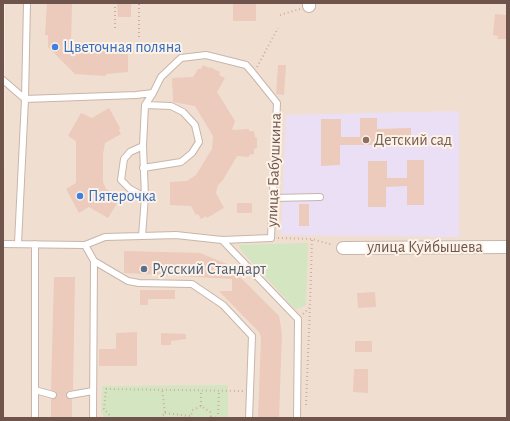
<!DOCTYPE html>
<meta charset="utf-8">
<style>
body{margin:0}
#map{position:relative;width:510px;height:421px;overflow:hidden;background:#faeee2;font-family:"Alegreya Sans",sans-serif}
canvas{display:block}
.frame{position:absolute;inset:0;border:4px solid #6e544b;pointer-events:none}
</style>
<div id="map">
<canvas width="510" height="421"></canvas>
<div class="frame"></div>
</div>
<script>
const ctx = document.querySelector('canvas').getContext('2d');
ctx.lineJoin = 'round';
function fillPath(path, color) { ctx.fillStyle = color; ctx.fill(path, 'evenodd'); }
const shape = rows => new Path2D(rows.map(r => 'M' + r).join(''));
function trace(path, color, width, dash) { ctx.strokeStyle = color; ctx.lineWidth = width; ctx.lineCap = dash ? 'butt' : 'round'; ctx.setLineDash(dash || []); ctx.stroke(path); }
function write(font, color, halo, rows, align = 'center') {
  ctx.font = font + ' "Alegreya Sans",sans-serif'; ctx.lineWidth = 4; ctx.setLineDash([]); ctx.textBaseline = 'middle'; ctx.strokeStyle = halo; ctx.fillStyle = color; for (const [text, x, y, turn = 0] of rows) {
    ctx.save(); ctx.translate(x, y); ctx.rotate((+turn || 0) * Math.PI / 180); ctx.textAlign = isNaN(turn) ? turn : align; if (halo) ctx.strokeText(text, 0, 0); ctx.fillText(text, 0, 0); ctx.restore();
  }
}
fillPath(shape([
 [5,3,507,3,507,418,3,418]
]), '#f0dfd1');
fillPath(shape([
 [459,111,459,237,281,235,286,115]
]), '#ebdff6');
fillPath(shape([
 [308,243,306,305,296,310,240,249,239,245],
 [228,385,228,418,106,418,101,413,102,386]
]), '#d4e5c2');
fillPath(shape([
 [47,3,72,3,71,43,78,50,119,50,119,53,128,53,128,72,106,74,106,76,75,74,48,47,48,35,45,35],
 [117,3,131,3,131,17,118,17],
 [233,3,256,3,256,21,233,21],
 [495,14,507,15,507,39,497,39,498,36,493,35],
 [203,65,209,68,210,67,220,72,219,75,225,78,217,92,235,121,232,130,249,129,249,131,254,131,255,137,257,138,257,148,254,149,254,154,249,155,249,157,237,156,223,180,218,185,216,193,224,208,207,218,206,216,201,219,198,214,196,215,191,206,170,205,170,182,187,181,196,175,212,149,213,136,195,106,173,102,172,78,193,77,198,69,201,69],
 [278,65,286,65,284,95,276,94],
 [109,108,120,128,119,130,121,134,105,143,103,154,103,182,106,189,115,194,118,192,119,200,108,218,89,207,79,213,66,189,76,183,76,141,68,136,81,113,92,118],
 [360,118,377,118,377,129,411,128,411,145,340,145,340,165,321,166,321,119,341,119,341,137,360,137],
 [407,160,424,160,424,205,407,205,407,186,386,187,386,207,368,207,368,161,387,161,387,178,407,178],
 [237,203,252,203,252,213,237,213],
 [299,204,309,204,309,226,299,226],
 [124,251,200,253,227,264,279,316,282,333,279,418,258,418,261,337,259,332,219,291,232,291,232,279,124,273],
 [54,277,75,277,73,390,67,391,66,395,68,399,72,399,72,418,51,418,51,399,54,399,57,396,56,392,51,390],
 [140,290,175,290,175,299,148,299,148,305,140,305],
 [375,292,376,307,358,308,357,293],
 [137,332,137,366,99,366,99,349,116,349,116,333],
 [161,333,186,334,186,339,171,341,171,345,161,345],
 [355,341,372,341,372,352,355,352],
 [354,369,368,369,368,393,353,392]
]), '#eccabc');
const lane = shape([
 [3,80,25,99],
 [25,99,27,3],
 [143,146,130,152,124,159,121,180,130,189,145,197],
 [143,168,181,162,192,153,199,142,195,125,183,112,171,106,145,105],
 [273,198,320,197],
 [222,240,298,319,297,418],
 [18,243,25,99,136,95,153,93,145,105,143,146,145,197,142,236],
 [3,244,85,245,105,237,142,236,176,235,222,240,271,238,277,103,253,73,246,65,206,55,181,58,161,77,153,93],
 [85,245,94,261,128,281,139,283,192,284,223,305,252,336,249,418],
 [35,390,53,395],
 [70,395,93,391],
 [35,418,35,244],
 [93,418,94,261]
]);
const street = shape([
 [309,6,309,3],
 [343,248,507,247]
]);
trace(lane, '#c9b5aa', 8);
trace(street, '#c9b5aa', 14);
trace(shape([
 [115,3,115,28],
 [280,15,300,9],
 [139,37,139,3],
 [257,67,278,28],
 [278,238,312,239,333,245],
 [303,314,310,307,312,239],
 [306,405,310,307],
 [201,406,201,390],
 [165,413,190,416],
 [211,417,218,418],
 [112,418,104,409,106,389,243,391],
 [160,418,165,413,162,389],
 [190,418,193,410,201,406,210,412,211,418],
 [218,418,219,390]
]), '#d1ada0', 2, [1, 3]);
trace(lane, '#fff', 6);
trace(street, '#fff', 12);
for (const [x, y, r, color] of [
 [55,47,4,"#3f7fe0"],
 [366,140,4,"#8d6e63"],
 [80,196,4,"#3f7fe0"],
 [144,269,4,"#5c6f8a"]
]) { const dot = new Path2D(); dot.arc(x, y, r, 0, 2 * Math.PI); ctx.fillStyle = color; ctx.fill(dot); trace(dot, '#fdf2e7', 1.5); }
write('16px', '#366cbe', '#fdf2e7', [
 ["Цветочная поляна",63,47],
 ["Пятерочка",88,196]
], 'left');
write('16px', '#785e54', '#fdf2e7', [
 ["Детский сад",374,140]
], 'left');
write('16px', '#6e544b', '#fdf2e7', [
 ["улица Бабушкина",274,170,-88],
 ["улица Куйбышева",425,247]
]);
write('16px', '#4e5e75', '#fdf2e7', [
 ["Русский Стандарт",152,269]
], 'left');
</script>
